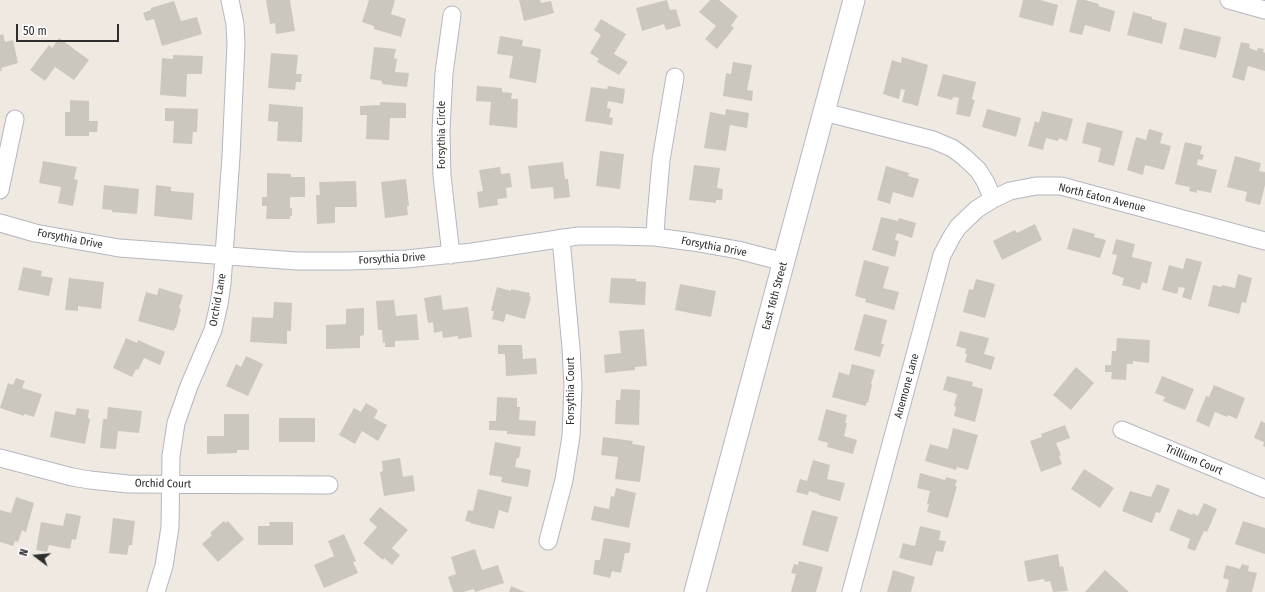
<!DOCTYPE html>
<style>
body{margin:0}
#map{position:relative;width:1265px;height:592px;overflow:hidden;background:#efe9e1;font-family:"Fira Sans Condensed",sans-serif}
canvas{display:block}
.north{position:absolute;left:16px;top:536px;width:40px;height:40px;-webkit-text-stroke:3px #fff;paint-order:stroke;rotate:286deg;font-size:11px;font-weight:700;line-height:16px;text-align:center;color:#2e2e2e}
.north::after{content:'';display:block;margin:auto;width:14px;height:18px;background:#2e2e2e;clip-path:polygon(50% 0,100% 100%,50% 72%,0 100%)}
.scale{position:absolute;left:16px;top:24px;width:103px;height:18px;box-sizing:border-box;border:2px solid #2e2e2e;border-top:0;padding-left:5px;font-size:12px;line-height:14px;white-space:nowrap;color:#2e2e2e;-webkit-text-stroke:3px #fff;paint-order:stroke}
</style>
<div id="map">
<canvas width="1265" height="592"></canvas>
<div class="north">N</div>
<div class="scale">50 m</div>
</div>
<script>
const ctx = document.querySelector('canvas').getContext('2d');
ctx.lineJoin = 'round';
function fillPath(path, color) { ctx.fillStyle = color; ctx.fill(path, 'evenodd'); }
const shape = rows => new Path2D(rows.map(r => 'M' + r).join(''));
function trace(path, color, width, dash) { ctx.strokeStyle = color; ctx.lineWidth = width; ctx.lineCap = dash ? 'butt' : 'round'; ctx.setLineDash(dash || []); ctx.stroke(path); }
function write(font, color, halo, rows, align = 'center') {
  ctx.font = font + ' "Fira Sans Condensed",sans-serif'; ctx.lineWidth = 3; ctx.setLineDash([]); ctx.textBaseline = 'middle'; ctx.strokeStyle = halo; ctx.fillStyle = color; for (const [text, x, y, turn = 0] of rows) {
    ctx.save(); ctx.translate(x, y); ctx.rotate((+turn || 0) * Math.PI / 180); ctx.textAlign = isNaN(turn) ? turn : align; if (halo) ctx.strokeText(text, 0, 0); ctx.fillText(text, 0, 0); ctx.restore();
  }
}
fillPath(shape([
 [266,0,290,0,295,31,276,34,275,23,270,24],
 [369,0,395,0,391,14,406,19,401,37,374,29,374,26,362,22],
 [519,0,540,0,541,3,551,1,554,13,524,21],
 [667,0,670,10,676,9,681,26,666,30,664,24,642,31,636,8],
 [710,0,719,0,738,16,731,26,734,28,717,49,705,39,716,26,699,12],
 [1023,0,1040,0,1058,5,1053,26,1019,17],
 [1077,0,1085,0,1099,4,1098,6,1115,11,1110,32,1085,25,1082,35,1069,32],
 [174,1,181,21,197,17,202,34,162,46,154,19,146,21,143,13,151,10,151,8],
 [1133,12,1152,17,1152,19,1167,23,1162,44,1127,35],
 [601,19,626,34,614,54,628,62,619,75,597,62,599,59,590,53,601,35,594,30],
 [1184,28,1221,37,1216,58,1179,49],
 [3,34,5,42,13,40,18,63,1,68,2,70,0,71,0,35],
 [500,36,523,40,522,46,541,49,536,83,509,78,513,56,497,54],
 [59,38,89,60,74,80,55,67,45,81,30,70,49,45,52,48],
 [1241,42,1250,44,1249,48,1257,51,1258,48,1264,49,1263,52,1265,53,1265,71,1248,66,1244,81,1232,77],
 [374,47,396,49,394,58,397,59,395,72,409,73,407,87,382,84,382,81,370,79],
 [271,53,298,55,296,74,302,74,301,82,296,82,295,90,268,88],
 [173,55,203,56,202,74,187,74,186,97,160,95,162,58,173,59],
 [902,57,928,65,918,106,902,102,905,90,901,89,899,99,883,94,892,60,901,63],
 [733,62,752,65,747,90,753,91,752,101,723,96,726,73,731,74],
 [943,74,976,82,972,99,975,100,970,117,956,114,959,98,953,97,952,100,937,96],
 [477,86,502,88,502,92,512,93,511,99,518,99,517,128,489,125,491,102,476,101],
 [608,86,625,89,623,104,608,101,607,108,611,109,609,117,613,118,612,125,585,121,591,87,607,89],
 [70,100,89,101,89,121,98,121,97,132,89,132,89,136,65,136,65,112,70,112],
 [380,102,406,103,406,118,390,118,389,140,366,139,367,115,360,115,360,106,380,105],
 [269,104,303,107,302,142,277,141,278,122,268,121],
 [165,108,198,109,197,132,193,132,192,144,173,143,174,121,165,121],
 [726,109,749,113,747,128,730,125,726,151,704,148,710,112,725,115],
 [987,109,1021,118,1016,137,982,127],
 [1042,111,1073,119,1067,141,1059,138,1058,141,1046,138,1043,150,1028,146,1035,121,1039,123],
 [1087,122,1123,131,1114,166,1098,162,1101,148,1082,143],
 [1149,129,1163,133,1160,143,1171,146,1164,170,1145,165,1143,175,1127,170,1136,137,1146,140],
 [1185,142,1202,146,1200,154,1204,155,1202,160,1198,159,1197,165,1217,170,1211,193,1197,190,1197,193,1189,191,1190,187,1175,184],
 [600,151,624,154,620,189,596,186],
 [1235,156,1261,163,1259,171,1265,172,1265,185,1260,205,1245,201,1247,192,1227,187],
 [43,161,77,167,74,179,78,180,73,206,58,203,61,187,39,183],
 [563,162,565,179,568,179,570,197,554,199,553,187,531,189,528,166],
 [694,165,720,168,717,188,723,189,722,200,716,200,716,203,689,200],
 [886,166,909,173,908,176,919,179,913,198,893,192,890,204,877,200],
 [500,167,501,174,510,173,512,187,506,188,507,198,497,199,498,205,479,208,477,192,483,191,479,170],
 [267,173,291,174,291,177,305,177,305,197,290,197,290,208,292,208,292,216,290,216,290,219,266,219,267,206,262,206,262,197,267,197],
 [406,179,409,206,407,206,408,215,385,218,381,182],
 [356,181,357,207,335,207,335,223,317,224,316,195,320,195,319,182],
 [104,185,139,189,137,214,112,212,112,210,102,209],
 [156,185,171,187,171,191,194,193,192,220,154,216],
 [881,217,898,221,899,218,916,223,912,238,897,233,895,240,899,241,895,257,872,250],
 [1035,224,1042,240,1002,260,993,241,1015,230,1017,233],
 [1073,228,1095,234,1094,237,1106,240,1100,258,1067,249],
 [1116,239,1135,244,1132,257,1152,262,1147,284,1142,282,1140,290,1122,285,1124,278,1112,274,1117,255,1112,254],
 [1186,258,1202,262,1191,300,1182,297,1185,288,1179,287,1177,294,1162,290,1169,265,1183,269],
 [864,260,889,267,883,288,899,292,894,310,865,302,866,299,855,296],
 [23,267,42,271,41,276,53,278,49,296,18,290],
 [1238,274,1252,278,1246,303,1242,302,1239,314,1208,306,1213,285,1221,287,1222,285,1235,288],
 [69,278,104,282,101,309,78,306,78,311,65,310],
 [611,278,636,279,636,281,646,282,645,305,609,303],
 [976,279,995,284,985,318,963,312,969,289,973,290],
 [680,284,716,291,711,317,675,310],
 [497,287,511,291,511,289,530,293,529,296,531,297,525,319,506,314,504,322,492,319,494,311,491,311],
 [159,288,183,295,179,308,181,309,176,328,175,328,174,331,138,321,146,292,157,295],
 [441,295,443,310,468,307,472,337,458,339,458,336,443,338,442,331,434,333,433,322,428,323,424,298],
 [394,300,396,316,417,314,419,340,395,341,395,347,385,347,385,342,383,343,382,330,378,330,376,301],
 [274,302,292,303,291,331,287,331,287,344,250,342,252,317,273,318],
 [364,308,364,335,360,336,360,348,326,349,326,325,346,324,346,309],
 [864,314,887,320,881,344,884,344,880,357,854,350],
 [644,329,647,366,635,367,635,370,605,373,604,355,621,353,619,331],
 [960,331,989,338,984,354,995,357,991,370,965,362,967,354,965,354,966,349,956,346],
 [126,338,137,343,138,340,165,352,160,365,144,358,138,370,136,369,132,377,113,368],
 [1117,338,1150,340,1149,363,1133,361,1133,364,1127,364,1126,380,1111,379,1112,372,1105,372,1105,365,1111,365,1112,351,1116,351],
 [498,345,522,345,523,359,536,358,537,374,506,376,505,354,498,354],
 [246,356,263,364,248,396,226,386,236,364,241,367],
 [852,364,875,370,871,384,872,385,868,403,866,403,866,406,832,397,839,372,849,375],
 [1076,367,1094,383,1071,410,1053,395],
 [947,376,973,382,972,386,983,389,975,422,954,416,956,407,954,406,957,394,943,390],
 [1162,376,1194,389,1185,410,1163,401,1165,397,1155,393],
 [16,378,25,381,22,388,42,394,34,417,24,414,24,416,0,408,8,383,13,385],
 [1214,385,1245,398,1237,419,1228,415,1227,417,1215,412,1209,427,1196,421,1206,396,1209,397],
 [621,389,640,390,639,425,615,424,616,400,620,400],
 [497,397,517,398,517,407,520,407,519,420,536,421,535,436,507,434,507,431,489,430,489,421,496,421],
 [366,403,378,410,374,418,387,425,378,441,362,431,355,444,339,435,354,408,361,412],
 [108,407,142,411,139,433,118,431,116,449,100,448,103,419,107,419],
 [77,408,89,410,88,418,90,419,85,444,50,437,55,411,75,415],
 [826,409,847,415,845,423,847,423,844,436,857,440,853,454,827,447,828,443,818,440],
 [224,414,249,414,249,450,237,450,237,453,207,454,207,436,224,436],
 [279,418,315,418,315,442,279,442],
 [1261,421,1265,423,1265,447,1263,446,1264,442,1254,438],
 [1065,425,1070,438,1056,443,1061,455,1059,456,1062,464,1041,472,1030,441,1042,437,1041,434],
 [953,428,978,435,968,470,957,467,956,470,925,461,930,444,948,449],
 [603,437,633,441,632,444,645,446,640,482,615,479,618,457,601,455],
 [495,442,521,447,519,458,517,458,515,467,531,470,528,487,501,482,502,477,489,475],
 [400,458,403,477,413,475,415,491,384,496,380,472,383,471,382,461],
 [813,460,830,465,827,479,845,483,840,501,818,495,819,494,809,491,808,495,796,492,800,479,807,481],
 [1084,469,1114,488,1100,508,1071,489],
 [920,473,945,480,946,477,957,480,955,486,957,486,948,518,927,512,929,504,927,504,930,491,917,488],
 [1157,484,1170,489,1160,513,1156,512,1152,523,1122,511,1130,491,1151,497],
 [616,488,636,493,629,528,591,520,594,506,609,509,611,496,614,497],
 [478,489,512,497,508,513,499,510,494,529,470,523,470,522,465,521,468,510,473,511],
 [16,497,34,503,26,532,22,530,18,542,15,541,13,546,0,542,0,510,11,513],
 [1204,503,1217,509,1207,532,1204,531,1195,551,1187,548,1190,539,1169,530,1178,509,1192,515,1193,513,1198,516],
 [380,507,408,530,392,548,400,555,392,565,384,558,383,560,363,543,377,527,369,520],
 [812,510,838,517,828,552,802,545],
 [66,513,81,516,76,540,72,539,70,549,49,545,47,552,36,550,41,522,63,526],
 [113,518,135,521,132,545,129,545,127,555,109,553],
 [224,521,226,523,228,521,244,539,218,562,202,544,212,535,210,533],
 [1243,521,1265,528,1265,554,1235,544],
 [269,522,293,522,293,545,258,545,258,526,270,526],
 [920,526,941,531,939,540,946,541,943,552,936,551,932,566,899,558,903,543,915,546],
 [344,534,356,561,353,562,358,573,324,588,314,565,334,556,328,541],
 [604,538,631,543,629,553,625,553,621,573,612,571,610,578,593,574,595,560,600,560],
 [475,549,482,570,498,565,504,583,475,592,474,589,463,592,453,592,448,577,456,574,451,557],
 [1058,554,1060,567,1063,566,1068,591,1053,592,1050,581,1045,582,1044,579,1028,582,1024,561],
 [799,561,823,567,816,592,791,592,796,574,791,573,794,564,798,565],
 [1242,564,1249,566,1248,571,1257,573,1252,592,1226,592,1229,580,1223,578,1226,565,1240,569],
 [893,570,915,577,911,592,887,592],
 [1105,570,1129,592,1085,592],
 [511,586,525,592,509,592]
]), '#cbc7bf');
const minor = shape([
 [1229,0,1265,10],
 [824,112,933,140,952,148,963,156,978,170,985,181,993,199],
 [0,190,15,119],
 [0,223,35,233,119,248,297,261,349,261,407,259,472,252,578,236,616,236,655,237,693,242,738,250,784,262],
 [655,237,656,218,661,160,675,77],
 [451,255,442,176,441,131,444,73,452,15],
 [1122,430,1265,489],
 [0,458,72,477,90,480,128,484,329,485],
 [548,541,564,480,571,436,573,386,571,348,561,238],
 [156,592,164,566,170,527,171,456,176,423,189,386,213,330,219,304,222,284,231,156,236,44,235,24,230,0],
 [851,592,942,255,951,238,958,227,977,209,993,199,1010,191,1036,186,1061,186,1265,241]
]);
const tertiary = shape([
 [695,592,854,0]
]);
trace(minor, '#b4b7c1', 19);
trace(tertiary, '#b4b7c1', 23);
trace(minor, '#fff', 17);
trace(tertiary, '#fff', 21);
write('11px', '#2e2e2e', '#fff', [
 ["Forsythia Circle",442,135,-90],
 ["North Eaton Avenue",1102,198,14],
 ["Forsythia Drive",70,239,11],
 ["Forsythia Drive",714,247,11],
 ["Forsythia Drive",392,259,-3],
 ["East 16th Street",775,296,-75],
 ["Orchid Lane",218,300,-80],
 ["Anemone Lane",907,386,-75],
 ["Forsythia Court",571,391,-90],
 ["Trillium Court",1194,460,23],
 ["Orchid Court",163,484,1]
]);
</script>
